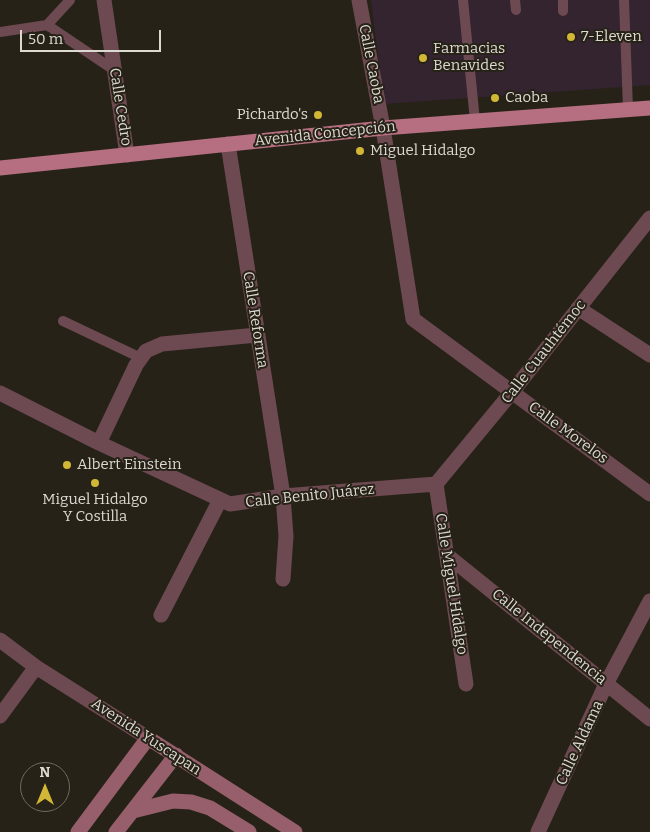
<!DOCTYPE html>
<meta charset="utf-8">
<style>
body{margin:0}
#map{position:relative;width:650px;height:832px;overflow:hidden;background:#272217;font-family:Bitter,serif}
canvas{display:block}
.north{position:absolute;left:20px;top:762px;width:50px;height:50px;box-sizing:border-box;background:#272217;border:1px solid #6f6b61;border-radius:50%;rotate:0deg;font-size:14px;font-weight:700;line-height:20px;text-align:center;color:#dcd9d1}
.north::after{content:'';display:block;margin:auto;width:18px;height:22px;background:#d2b635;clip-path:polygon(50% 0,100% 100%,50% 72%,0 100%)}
.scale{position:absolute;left:20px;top:30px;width:141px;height:22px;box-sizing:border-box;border:2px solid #dcd9d1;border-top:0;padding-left:6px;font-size:15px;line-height:18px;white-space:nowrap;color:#dcd9d1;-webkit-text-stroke:4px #272217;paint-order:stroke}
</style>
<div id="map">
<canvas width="650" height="832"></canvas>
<div class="north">N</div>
<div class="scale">50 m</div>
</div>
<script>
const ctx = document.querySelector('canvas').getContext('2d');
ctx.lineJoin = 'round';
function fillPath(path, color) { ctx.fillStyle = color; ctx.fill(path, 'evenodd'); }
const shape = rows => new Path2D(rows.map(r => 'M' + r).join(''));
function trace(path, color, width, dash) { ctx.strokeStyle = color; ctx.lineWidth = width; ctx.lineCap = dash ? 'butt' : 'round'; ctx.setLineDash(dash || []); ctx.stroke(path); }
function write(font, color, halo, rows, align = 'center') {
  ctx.font = font + ' Bitter,serif'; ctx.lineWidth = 4; ctx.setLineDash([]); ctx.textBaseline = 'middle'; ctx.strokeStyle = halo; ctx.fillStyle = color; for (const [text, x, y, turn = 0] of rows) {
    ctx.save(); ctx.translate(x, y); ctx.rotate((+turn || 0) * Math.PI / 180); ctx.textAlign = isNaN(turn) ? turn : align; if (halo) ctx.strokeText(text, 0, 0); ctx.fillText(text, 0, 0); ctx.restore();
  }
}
fillPath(shape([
 [371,0,650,0,650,85,384,104]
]), '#332430');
trace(shape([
 [463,0,475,121],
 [515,0,516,10],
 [563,0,563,11],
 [624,0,628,109],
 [47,25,114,70],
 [0,32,47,25,70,0],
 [63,321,141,358]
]), '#6d4a51', 10);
trace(shape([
 [104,0,127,155],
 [359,0,383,128,413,319,650,494],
 [228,144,283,496,286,536,283,579],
 [578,308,650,355],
 [0,393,99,443,230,504,283,496,436,484],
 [99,443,136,365,146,351,162,344,257,335],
 [436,484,512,392,650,218],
 [436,484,466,684],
 [448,556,650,719],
 [161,615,220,500],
 [0,640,36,667,148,738],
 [0,716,36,667],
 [538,832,606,684,650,601]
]), '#6d4a51', 15);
trace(shape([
 [133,811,173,801,191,802,210,808,249,832],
 [78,832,148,738,295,832],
 [116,832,176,755]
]), '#965f6b', 15);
trace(shape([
 [0,168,383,128,650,108]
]), '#b66f80', 15);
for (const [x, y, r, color] of [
 [571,37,5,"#d2b635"],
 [423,58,5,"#d2b635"],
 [495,98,5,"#d2b635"],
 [318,115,5,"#d2b635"],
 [360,151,5,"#d2b635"],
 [67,465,5,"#d2b635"],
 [95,483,5,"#d2b635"]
]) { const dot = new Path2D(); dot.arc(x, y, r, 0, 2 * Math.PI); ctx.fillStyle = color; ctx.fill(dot); trace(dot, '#272217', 2); }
write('15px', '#dcd9d1', '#272217', [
 ["7-Eleven",581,37],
 ["Farmacias",433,49],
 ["Benavides",433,66],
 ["Caoba",505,98],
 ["Pichardo's",308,115,"right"],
 ["Miguel Hidalgo",370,151],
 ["Albert Einstein",77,465],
 ["Miguel Hidalgo",95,500,"center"],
 ["Y Costilla",95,517,"center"]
], 'left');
write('15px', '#dcd9d1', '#272217', [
 ["Calle Caoba",371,64,79],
 ["Calle Cedro",120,107,81],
 ["Avenida Concepción",325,134,-6],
 ["Calle Reforma",255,320,81],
 ["Calle Cuauhtémoc",544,352,-52],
 ["Calle Morelos",568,433,36],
 ["Calle Benito Juárez",310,496,-6],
 ["Calle Miguel Hidalgo",451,584,81],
 ["Calle Independencia",549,637,39],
 ["Avenida Yuscapan",146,737,33],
 ["Calle Aldama",580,743,-65]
]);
</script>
